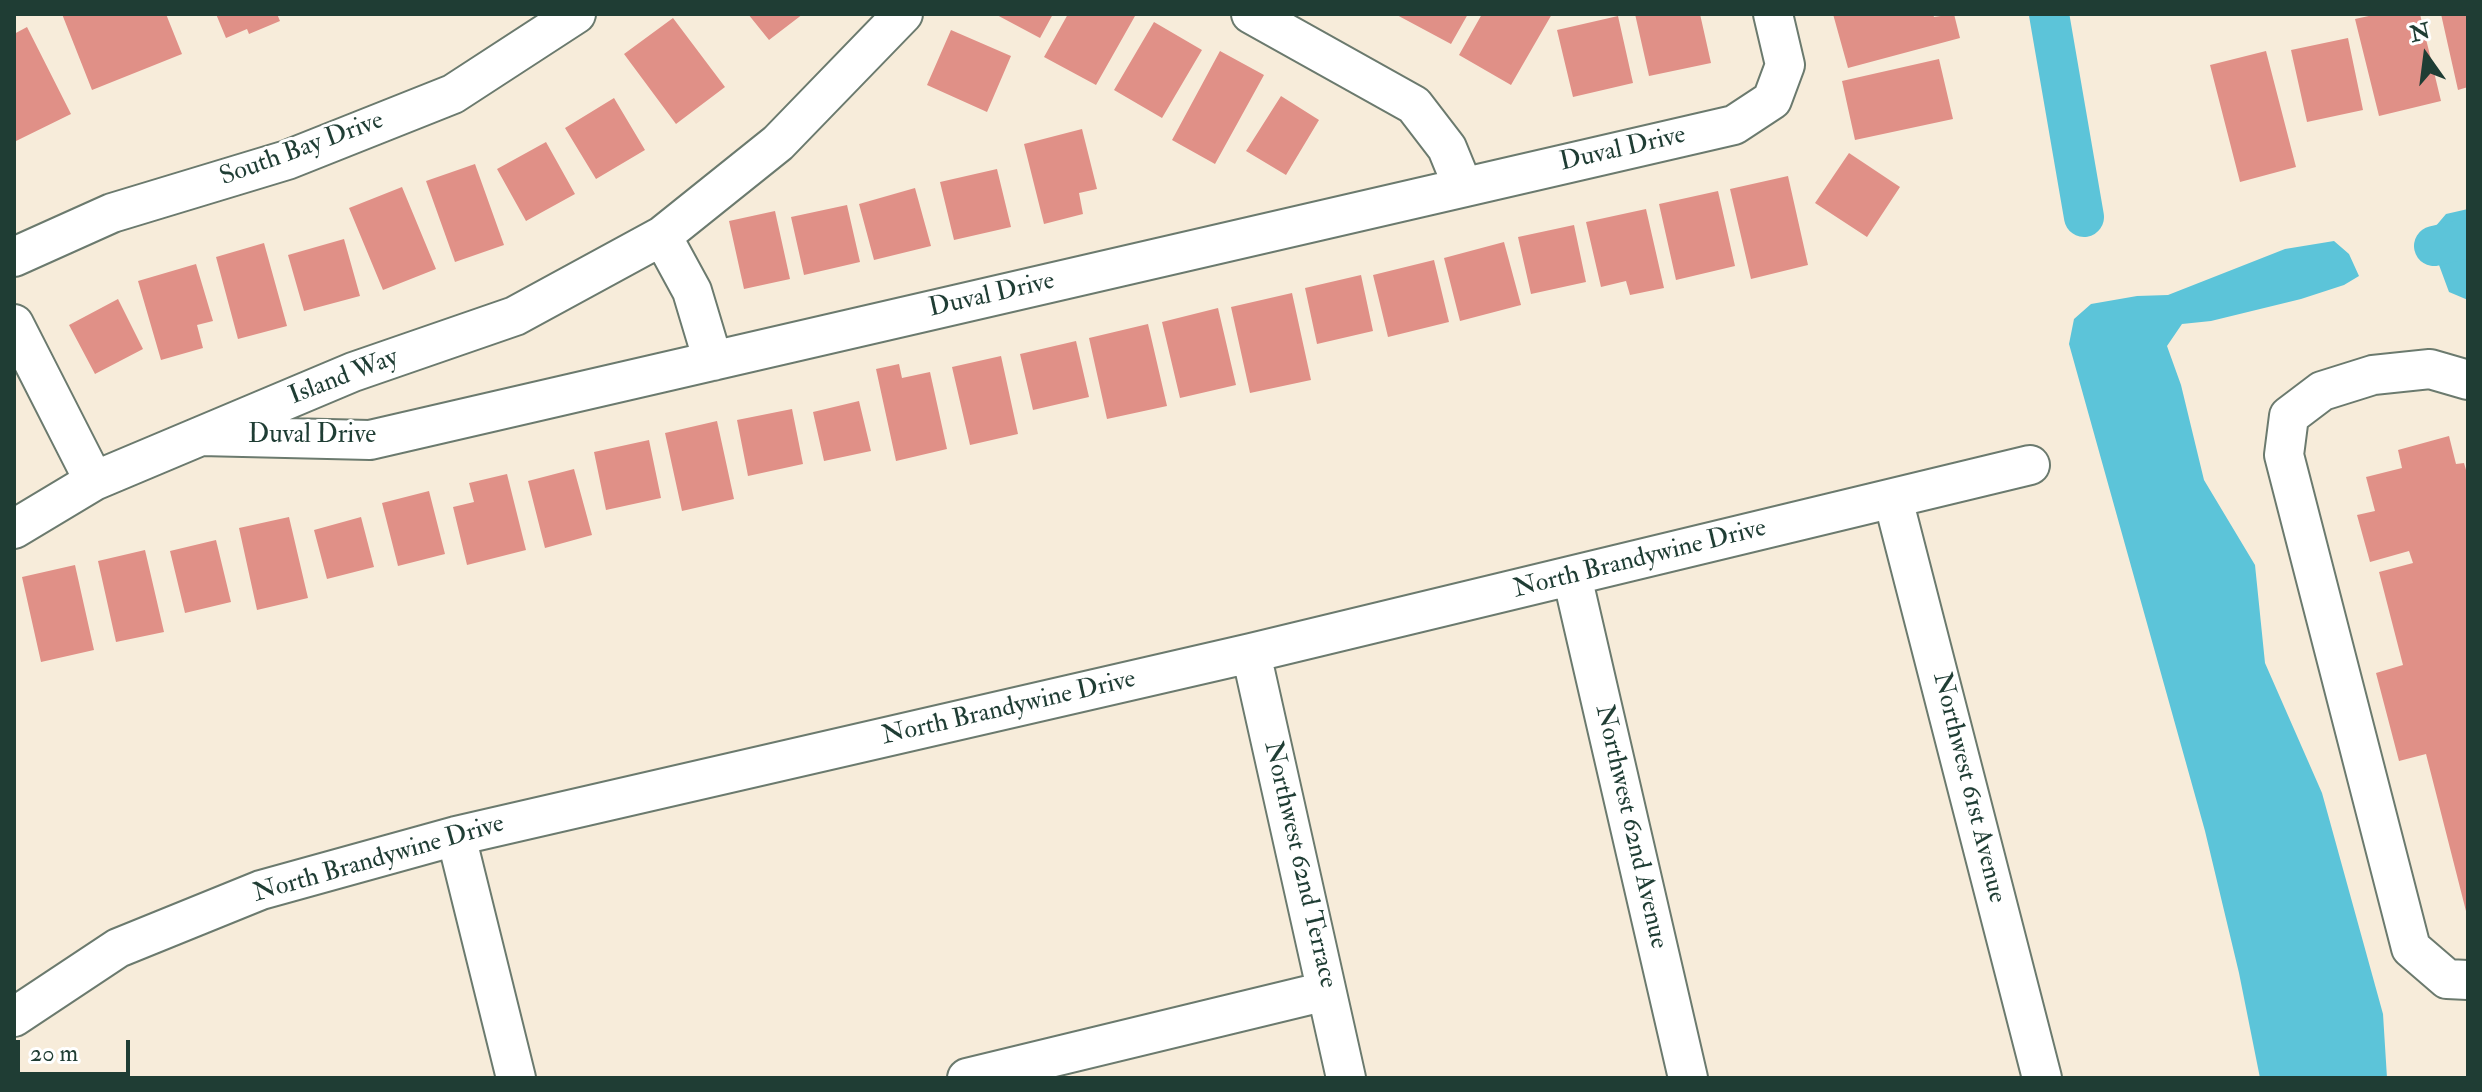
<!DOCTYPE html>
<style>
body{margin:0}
#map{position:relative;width:2482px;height:1092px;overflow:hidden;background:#f7ecda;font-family:"IM FELL Double Pica",serif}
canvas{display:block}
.frame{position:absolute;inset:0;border:16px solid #1f3d34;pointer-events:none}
.north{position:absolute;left:2386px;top:16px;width:80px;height:80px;-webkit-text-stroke:6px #fff;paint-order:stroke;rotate:346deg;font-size:22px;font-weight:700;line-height:32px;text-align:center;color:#1f3d34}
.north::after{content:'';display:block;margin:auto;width:28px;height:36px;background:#1f3d34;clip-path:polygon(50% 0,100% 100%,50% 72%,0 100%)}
.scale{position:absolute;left:16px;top:1040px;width:114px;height:36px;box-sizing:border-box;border:4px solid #1f3d34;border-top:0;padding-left:10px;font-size:24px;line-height:28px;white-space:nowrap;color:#1f3d34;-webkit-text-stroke:6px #fff;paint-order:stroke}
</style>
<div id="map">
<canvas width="2482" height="1092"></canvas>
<div class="frame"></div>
<div class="north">N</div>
<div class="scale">20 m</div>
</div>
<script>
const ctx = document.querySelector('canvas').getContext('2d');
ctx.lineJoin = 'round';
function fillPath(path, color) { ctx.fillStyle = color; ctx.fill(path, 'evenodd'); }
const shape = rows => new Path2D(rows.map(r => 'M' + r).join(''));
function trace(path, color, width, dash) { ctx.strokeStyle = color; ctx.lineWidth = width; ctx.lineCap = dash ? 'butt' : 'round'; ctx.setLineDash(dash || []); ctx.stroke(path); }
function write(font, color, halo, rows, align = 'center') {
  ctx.font = font + ' "IM FELL Double Pica",serif'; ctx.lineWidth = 6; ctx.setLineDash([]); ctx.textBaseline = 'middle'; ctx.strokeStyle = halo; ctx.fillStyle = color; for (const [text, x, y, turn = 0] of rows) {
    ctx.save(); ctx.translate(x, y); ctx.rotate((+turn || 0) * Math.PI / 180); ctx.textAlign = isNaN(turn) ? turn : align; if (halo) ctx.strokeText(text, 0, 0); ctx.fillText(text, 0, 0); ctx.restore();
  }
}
fillPath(shape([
 [2468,209,2468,300,2449,292,2439,265,2435,227,2446,214],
 [2334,241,2349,254,2359,276,2344,285,2301,299,2211,321,2182,324,2167,346,2181,385,2204,480,2255,565,2265,663,2322,793,2383,1014,2387,1078,2260,1078,2239,973,2205,831,2069,344,2074,319,2091,304,2137,296,2168,295,2285,249]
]), '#5cc4d9');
trace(shape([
 [2049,14,2084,217],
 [2434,246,2468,238]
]), '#5cc4d9', 40);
fillPath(shape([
 [62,14,166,14,182,54,92,90],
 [216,14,277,14,280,21,249,34,247,29,226,38],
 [748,14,803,14,769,40],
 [995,14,1053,14,1040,38],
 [1068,14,1131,14,1135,16,1096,85,1044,57],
 [1395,14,1468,14,1451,44],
 [1482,14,1552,14,1511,85,1459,55],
 [1635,14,1700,14,1711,63,1649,76],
 [1833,14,1933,14,1934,17,1954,14,1960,38,1848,68],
 [2378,14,2420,14,2441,101,2379,116,2355,19],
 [2441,14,2468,14,2468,87,2458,90],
 [1618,16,1633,83,1573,97,1557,30],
 [673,18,725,87,676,124,624,54],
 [1154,22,1202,50,1162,118,1114,90],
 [27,27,71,114,14,142,14,34],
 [951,30,1011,56,987,112,927,85],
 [2348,38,2363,110,2307,122,2291,50],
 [1220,51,1264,75,1215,164,1172,140],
 [2266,51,2296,167,2240,182,2210,65],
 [1939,59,1953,119,1855,140,1842,81],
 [1281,96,1319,120,1286,175,1246,151],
 [614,98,645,150,596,179,565,128],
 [1082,129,1097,189,1079,193,1083,214,1044,224,1024,144],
 [546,142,575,194,526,221,497,169],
 [1849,153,1900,187,1867,237,1815,203],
 [475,164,504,245,455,262,426,181],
 [997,169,1011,227,954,240,940,182],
 [1788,176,1808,265,1751,279,1730,189],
 [402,187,436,269,383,290,349,208],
 [915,188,931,246,874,260,859,204],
 [1718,191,1735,266,1676,280,1659,204],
 [847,205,860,262,804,275,791,217],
 [1646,209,1664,288,1630,295,1626,281,1601,287,1586,222],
 [775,211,790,279,744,289,729,221],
 [1574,225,1586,282,1531,294,1518,237],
 [344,239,360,296,304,311,288,255],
 [1504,242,1521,305,1460,321,1444,258],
 [264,243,287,326,238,339,216,257],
 [1434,260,1449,322,1388,337,1373,275],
 [196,264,213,321,197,325,203,348,161,360,138,281],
 [1361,275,1373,331,1317,344,1305,288],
 [1292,293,1311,380,1250,393,1231,307],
 [118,299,143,349,95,374,69,325],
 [1218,308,1236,385,1180,398,1162,322],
 [1148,324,1167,406,1107,419,1089,338],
 [1076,341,1089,397,1033,410,1020,354],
 [1001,356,1018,434,970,445,952,367],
 [899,364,902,378,930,372,947,449,896,461,876,369],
 [859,401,871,451,824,461,813,412],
 [792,409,803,464,748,476,737,420],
 [717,421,734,499,682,511,665,433],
 [2449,436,2456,464,2464,463,2468,477,2467,915,2426,754,2399,761,2376,673,2403,665,2379,572,2413,563,2409,551,2370,562,2357,515,2375,511,2366,477,2402,468,2398,450],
 [649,440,661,498,606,510,594,452],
 [574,469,592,535,545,548,528,481],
 [507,474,526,550,467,565,453,507,474,502,469,483],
 [429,491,445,554,398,566,382,503],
 [289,517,308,598,257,610,239,528],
 [361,517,374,567,327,579,314,530],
 [216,540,231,602,185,613,170,551],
 [145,550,164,632,116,642,98,561],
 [75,565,94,650,41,662,22,577]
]), '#e09087');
const minor = shape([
 [1251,14,1414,105,1447,148,1463,187],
 [662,236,692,291,713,361],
 [14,257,112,213,287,160,453,94,576,14],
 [14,324,94,481],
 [2468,380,2430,369,2373,375,2322,391,2289,416,2284,455,2411,948,2447,979,2468,980],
 [201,436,370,440,1734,125,1772,100,1785,65,1773,14],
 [1893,499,2042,1078],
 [14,529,94,481,353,372,515,316,662,236,778,143,903,14],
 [1572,576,1688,1078],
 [1251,653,1346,1078],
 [456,836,516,1078],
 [14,1017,118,948,261,890,456,836,1251,653,2030,465],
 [967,1078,1326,991]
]);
trace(minor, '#6b7a6e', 42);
trace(minor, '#fff', 38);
write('26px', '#1f3d34', '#fff', [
 ["South Bay Drive",302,150,-20],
 ["Duval Drive",1623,150,-13],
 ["Duval Drive",992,296,-13],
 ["Island Way",344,378,-21],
 ["Duval Drive",312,436],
 ["North Brandywine Drive",1640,560,-14],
 ["North Brandywine Drive",1009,709,-13],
 ["Northwest 61st Avenue",1968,788,76],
 ["Northwest 62nd Avenue",1630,827,77],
 ["North Brandywine Drive",379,860,-16],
 ["Northwest 62nd Terrace",1299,865,77]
]);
</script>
